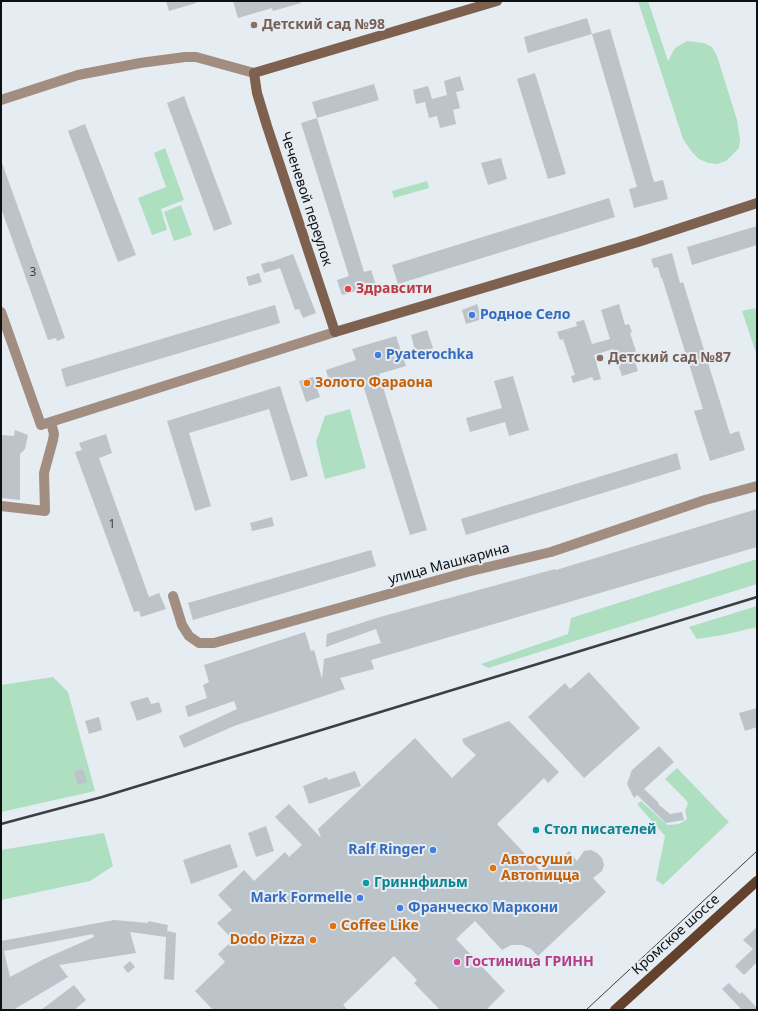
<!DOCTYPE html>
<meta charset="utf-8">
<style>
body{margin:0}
#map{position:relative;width:758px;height:1011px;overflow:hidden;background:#e5ecf2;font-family:"Noto Sans",sans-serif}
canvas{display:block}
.frame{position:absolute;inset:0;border:2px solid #0e1112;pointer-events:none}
</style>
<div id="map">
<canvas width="758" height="1011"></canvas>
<div class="frame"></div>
</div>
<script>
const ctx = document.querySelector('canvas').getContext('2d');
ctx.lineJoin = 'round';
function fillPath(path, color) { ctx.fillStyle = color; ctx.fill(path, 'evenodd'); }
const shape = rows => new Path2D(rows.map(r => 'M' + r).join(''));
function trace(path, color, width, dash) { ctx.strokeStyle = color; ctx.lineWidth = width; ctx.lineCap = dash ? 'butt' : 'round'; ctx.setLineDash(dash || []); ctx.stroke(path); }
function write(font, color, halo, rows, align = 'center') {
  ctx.font = font + ' "Noto Sans",sans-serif'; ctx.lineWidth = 4; ctx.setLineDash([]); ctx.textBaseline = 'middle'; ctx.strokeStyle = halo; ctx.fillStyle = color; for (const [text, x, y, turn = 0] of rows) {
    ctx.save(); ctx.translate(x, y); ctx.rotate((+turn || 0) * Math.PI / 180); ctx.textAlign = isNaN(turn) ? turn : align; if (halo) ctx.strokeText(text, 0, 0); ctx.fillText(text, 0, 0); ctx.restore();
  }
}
fillPath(shape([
 [638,1,648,1,668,61,675,48,687,41,704,43,712,47,717,56,737,120,740,140,739,148,726,161,717,164,708,163,699,159,692,152,683,139],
 [165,148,184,200,161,209,167,230,152,235,138,198,166,187,154,153],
 [427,181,429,188,394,198,392,191],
 [181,205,192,235,174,241,164,212],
 [755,308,757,315,757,356,742,311],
 [350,409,366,468,325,479,316,442,325,416],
 [757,559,757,584,488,668,481,664,568,634,571,618],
 [757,606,757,627,723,635,697,639,689,627],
 [53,677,68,692,95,791,1,812,1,685],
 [677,768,729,822,663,885,656,880,665,836,637,804,641,801,663,821,668,825,679,824,687,819,685,811,688,803,685,799,665,779],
 [104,833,113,866,90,881,1,900,1,850]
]), '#aedfc1');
fillPath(shape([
 [166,1,196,1,196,3,169,11],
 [233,1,300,1,301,3,273,11,272,8,238,18],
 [587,18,592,34,528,53,524,37],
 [610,29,654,182,663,180,668,199,634,208,629,189,637,187,592,34],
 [535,73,566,174,548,179,517,79],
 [460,76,464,90,456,92,460,108,453,110,456,124,440,128,437,116,429,118,425,102,416,104,413,90,428,86,432,99,447,95,444,81],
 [374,84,379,100,317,118,312,102],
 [184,96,232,224,214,231,167,103],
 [317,118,364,272,371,270,376,285,342,295,337,280,349,276,301,123],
 [85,124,136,255,118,262,68,131],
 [501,158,507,179,488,185,481,163],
 [2,163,65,338,57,341,56,338,48,340,1,208],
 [609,198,615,217,398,284,392,265],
 [757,226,757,245,692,265,687,247],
 [672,253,680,283,683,282,730,434,739,431,745,450,710,461,694,411,703,409,662,278,661,278,658,267,654,268,651,259],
 [293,254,316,313,303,318,299,309,295,310,280,268,264,273,261,264,271,261,271,262],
 [259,273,262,282,249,286,246,277],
 [477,304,482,319,466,324,462,310],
 [619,304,625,325,629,324,632,332,630,333,636,351,632,353,638,371,622,376,613,349,594,355,601,379,594,381,592,377,573,383,571,376,575,375,563,339,560,340,557,332,577,326,576,322,584,320,592,344,610,339,601,310],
 [275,305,280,323,66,387,61,369],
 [427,330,433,348,416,354,411,335],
 [396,336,406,366,379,374,427,530,410,535,363,385,360,380,331,389,326,370,356,360,352,349],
 [513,376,529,430,509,436,505,422,470,432,466,418,502,408,494,381],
 [313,377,320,397,306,402,299,381],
 [280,386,308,476,291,481,269,409,189,433,211,506,195,511,167,421],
 [15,430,28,435,25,449,20,454,20,500,1,498,1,435,14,436],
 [106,434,112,453,99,458,149,597,159,593,166,609,141,617,139,611,134,612,75,452,82,450,79,443],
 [677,453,681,469,466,535,461,519],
 [757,509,757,547,371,660,374,669,340,678,345,689,234,726,184,748,179,736,237,709,234,701,188,717,185,706,207,698,203,685,209,682,204,665,305,632,311,651,314,650,322,679,324,659,381,643,376,629,326,647,327,634,380,617,555,569,556,570],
 [272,517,274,526,252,531,250,523],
 [371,550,376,566,193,620,188,603],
 [589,672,640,728,584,778,528,717,565,683,570,689],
 [148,697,151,704,159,702,162,712,137,721,130,702],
 [757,708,757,727,745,731,739,713],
 [99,717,102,730,89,734,85,721],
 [509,721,559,772,548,783,544,778,497,824,541,871,555,859,557,862,569,851,577,861,584,851,591,850,597,853,602,858,604,865,602,871,593,878,606,892,538,956,531,949,522,945,511,945,502,950,475,921,456,939,505,991,486,1010,440,1010,414,983,417,980,394,956,343,1005,348,1010,213,1010,195,991,225,962,218,954,233,940,217,923,232,910,218,895,244,870,254,881,285,852,289,857,302,845,275,817,289,804,321,838,318,829,415,738,452,778,476,755,464,744,462,739],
 [659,746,674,762,644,789,659,803,658,804,670,814,682,812,684,820,666,823,637,795,634,798,627,784,632,770],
 [83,769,87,782,78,785,74,771],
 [355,771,361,786,309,804,303,786,327,777,328,780],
 [266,826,274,851,256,857,248,833],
 [230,844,238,867,191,884,183,860],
 [114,920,148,923,148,921,168,925,167,931,176,933,174,980,164,979,166,937,130,932,136,953,59,965,68,977,13,1010,1,1010,1,941],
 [93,934,94,937,44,959,10,977,4,951],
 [757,927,757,962,744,975,735,966,753,949,743,940],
 [130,961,135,967,128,973,123,967],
 [729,983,740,994,742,992,757,1008,757,1010,742,1010,722,989],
 [74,985,86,1000,74,1010,41,1010]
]), '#bcc3c9');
trace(shape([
 [1,100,78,75,140,63,185,57,196,57,254,73],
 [1,312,41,425,335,332],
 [1,506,45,511,44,473,53,440,54,434,51,422],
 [173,596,182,625,189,636,199,643,214,643,467,572,551,552,705,500,757,486]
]), '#a28d81', 10);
trace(shape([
 [497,1,254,73,257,93,267,126,335,332,638,242,757,203]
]), '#7e604f', 10);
trace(shape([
 [615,1010,757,881]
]), '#63412c', 10);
trace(shape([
 [586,1010,757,851]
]), '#3c3f41', 1);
trace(shape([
 [1,824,102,797,757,597]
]), '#3c3f41', 2.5);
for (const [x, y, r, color] of [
 [254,25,4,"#8d6e63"],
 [348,289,4,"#e0444e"],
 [472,315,4,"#3f7fe0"],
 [378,355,4,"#3f7fe0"],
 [600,358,4,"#8d6e63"],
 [307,383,4,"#e8710a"],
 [536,830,4,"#0f9aa8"],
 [433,850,4,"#3f7fe0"],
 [493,868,4,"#e8710a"],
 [366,883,4,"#0f9aa8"],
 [360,898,4,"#3f7fe0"],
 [400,908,4,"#3f7fe0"],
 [333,926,4,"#e8710a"],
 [313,940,4,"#e8710a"],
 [457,962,4,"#d1479c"]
]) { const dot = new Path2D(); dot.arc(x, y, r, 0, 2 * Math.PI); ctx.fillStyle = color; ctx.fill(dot); trace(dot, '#e5ecf2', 1.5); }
write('12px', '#3a3e40', null, [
 ["3",33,273],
 ["1",112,525]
]);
write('bold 14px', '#785e54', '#e5ecf2', [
 ["Детский сад №98",262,25],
 ["Детский сад №87",608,358]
], 'left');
write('14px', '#0e1112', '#e5ecf2', [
 ["Чеченевой переулок",306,199,72],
 ["улица Машкарина",449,564,-15],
 ["Кромское шоссе",676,935,-42]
]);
write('bold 14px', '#be3a42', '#e5ecf2', [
 ["Здравсити",356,289]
], 'left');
write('bold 14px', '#366cbe', '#e5ecf2', [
 ["Родное Село",480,315],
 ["Pyaterochka",386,355],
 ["Ralf Ringer",425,850,"right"],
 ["Mark Formelle",352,898,"right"],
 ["Франческо Маркони",408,908]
], 'left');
write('bold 14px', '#c56008', '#e5ecf2', [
 ["Золото Фараона",315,383],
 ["Автосуши",501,860],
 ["Автопицца",501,876],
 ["Coffee Like",341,926],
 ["Dodo Pizza",305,940,"right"]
], 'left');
write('bold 14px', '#0d838f', '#e5ecf2', [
 ["Стол писателей",544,830],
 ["Гриннфильм",374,883]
], 'left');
write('bold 14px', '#b23c85', '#e5ecf2', [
 ["Гостиница ГРИНН",465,962]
], 'left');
</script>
